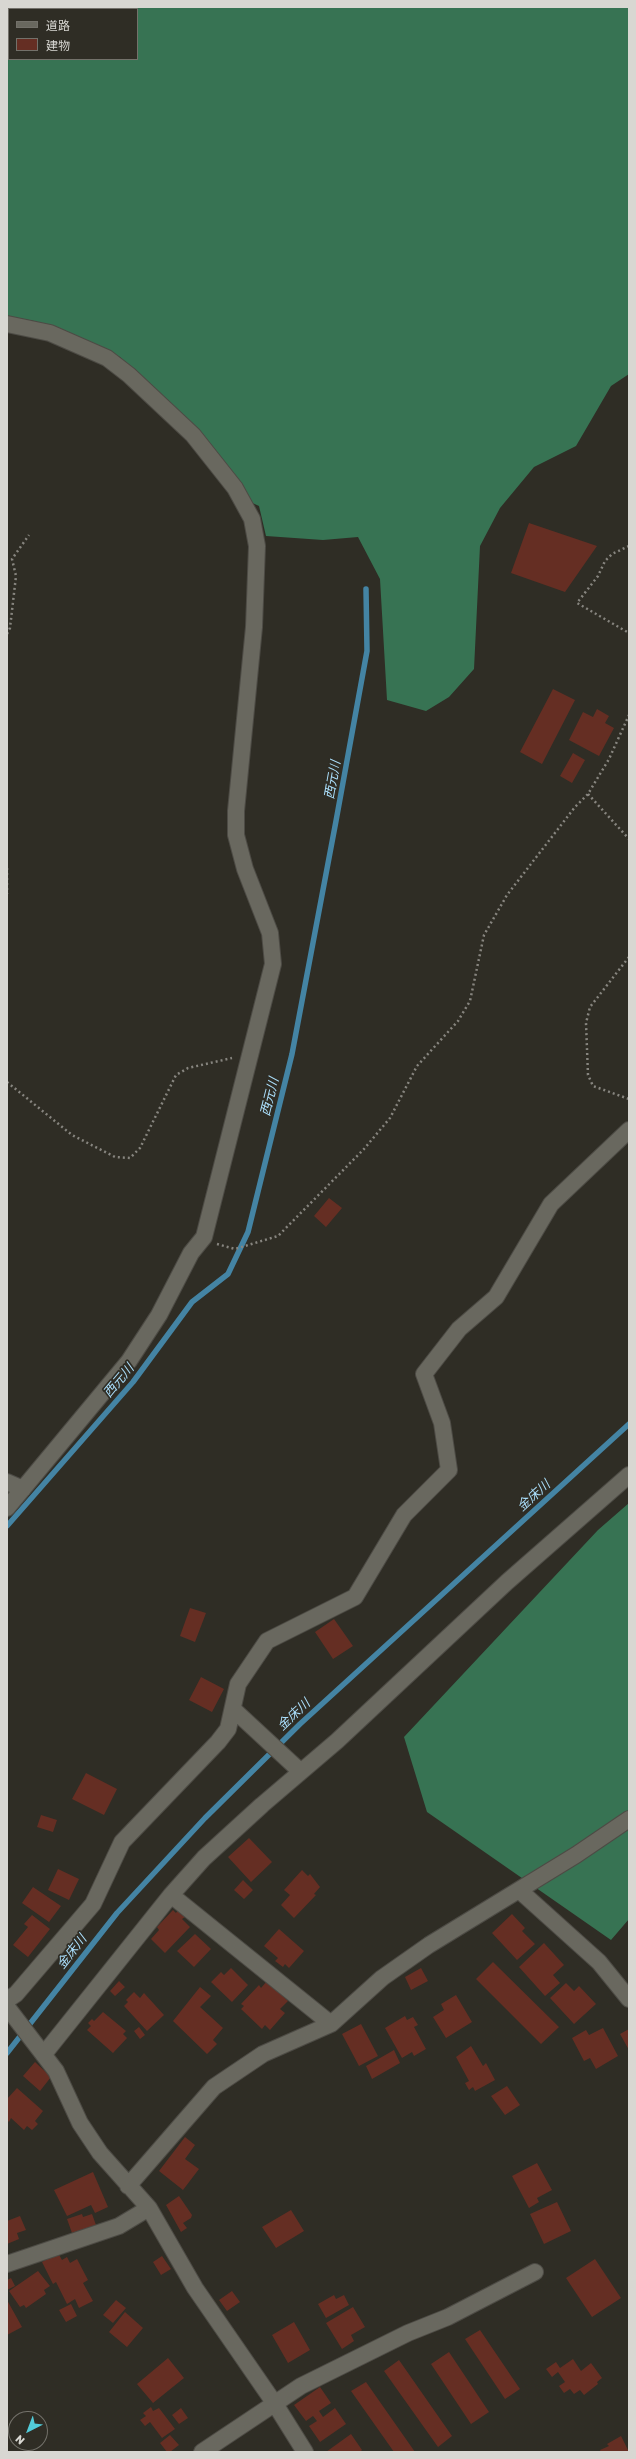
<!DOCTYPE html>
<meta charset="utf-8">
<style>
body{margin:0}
#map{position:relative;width:636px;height:2459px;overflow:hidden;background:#2f2d25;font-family:Rubik,"Noto Sans JP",sans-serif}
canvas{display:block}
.frame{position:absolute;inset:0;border:8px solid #d8d7d2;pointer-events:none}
.legend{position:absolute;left:8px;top:8px;width:130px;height:52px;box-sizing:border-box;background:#2f2d25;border:1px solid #73716a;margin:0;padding:5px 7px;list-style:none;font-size:12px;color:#d8d7d2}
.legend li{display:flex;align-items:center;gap:8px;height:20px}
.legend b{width:20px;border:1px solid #73716a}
.north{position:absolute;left:8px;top:2411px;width:40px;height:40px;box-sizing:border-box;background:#2f2d25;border:1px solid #73716a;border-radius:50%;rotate:222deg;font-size:11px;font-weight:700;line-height:16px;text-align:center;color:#d8d7d2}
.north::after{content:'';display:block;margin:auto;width:14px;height:18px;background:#52cbd9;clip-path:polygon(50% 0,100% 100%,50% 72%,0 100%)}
</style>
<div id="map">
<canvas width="636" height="2459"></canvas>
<div class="frame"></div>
<ul class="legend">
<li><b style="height:5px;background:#69685f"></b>道路</li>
<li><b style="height:11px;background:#652e23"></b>建物</li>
</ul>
<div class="north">N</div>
</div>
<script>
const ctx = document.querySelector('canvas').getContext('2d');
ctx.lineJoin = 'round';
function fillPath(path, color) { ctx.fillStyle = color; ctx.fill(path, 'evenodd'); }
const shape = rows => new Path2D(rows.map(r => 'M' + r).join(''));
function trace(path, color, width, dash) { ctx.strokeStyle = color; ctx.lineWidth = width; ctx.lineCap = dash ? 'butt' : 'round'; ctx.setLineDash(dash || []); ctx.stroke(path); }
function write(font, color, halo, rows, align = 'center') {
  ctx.font = font + ' Rubik,"Noto Sans JP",sans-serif'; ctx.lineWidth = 3.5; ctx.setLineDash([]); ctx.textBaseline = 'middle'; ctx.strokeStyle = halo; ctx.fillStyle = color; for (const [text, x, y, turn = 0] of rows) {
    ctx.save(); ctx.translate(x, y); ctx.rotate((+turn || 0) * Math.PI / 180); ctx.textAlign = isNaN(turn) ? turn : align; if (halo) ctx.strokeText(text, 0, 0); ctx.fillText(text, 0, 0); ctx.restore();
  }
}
fillPath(shape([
 [7,7,629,7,629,374,611,386,576,446,534,467,500,508,480,546,474,669,449,697,426,711,387,700,380,579,358,537,323,540,266,536,259,506,246,500,200,432,120,357,34,321,7,316],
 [9,9,137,9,137,59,9,59],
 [629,1503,629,1919,611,1940,427,1812,404,1737,598,1530]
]), '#377353');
trace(shape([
 [7,1526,133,1382,192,1302,228,1274,248,1232,292,1054,336,821,367,651,366,589],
 [7,2053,117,1913,205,1818,300,1724,629,1424]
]), '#4484a4', 5.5);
fillPath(shape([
 [529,523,597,546,565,592,511,573],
 [553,689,575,700,542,764,520,752],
 [597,709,609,716,605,723,614,728,599,756,569,740,583,712,593,717],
 [573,753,585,760,572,783,560,776],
 [329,1198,342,1208,326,1227,314,1216],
 [190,1608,206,1613,195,1642,180,1636],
 [334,1619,353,1646,333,1659,315,1632],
 [201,1677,224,1689,212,1712,189,1700],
 [86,1773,117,1789,104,1815,72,1799],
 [41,1815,57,1820,53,1832,37,1827],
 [249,1838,272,1862,251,1882,228,1857],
 [58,1869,79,1879,69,1900,48,1890],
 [302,1870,308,1876,310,1874,320,1887,314,1894,316,1895,294,1918,281,1905,290,1895,284,1890],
 [243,1880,253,1890,244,1899,234,1890],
 [33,1887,61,1906,49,1922,22,1903],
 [173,1910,176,1913,178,1910,185,1917,182,1919,190,1927,165,1953,151,1939,159,1930,157,1927],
 [512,1914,525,1928,522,1931,535,1944,517,1960,492,1933],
 [32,1915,50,1929,28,1957,13,1945,28,1927,24,1924],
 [279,1929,304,1951,289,1968,285,1964,283,1967,275,1961,278,1958,264,1946],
 [195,1934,211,1949,194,1967,177,1951],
 [544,1943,564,1965,553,1975,560,1983,545,1996,519,1967],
 [493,1962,559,2027,541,2044,476,1979],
 [231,1968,248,1985,232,2002,211,1982,221,1972,224,1975],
 [421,1968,428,1981,411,1990,405,1977],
 [119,1981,125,1987,115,1996,110,1991],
 [267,1981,288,2001,280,2009,285,2013,270,2030,265,2025,262,2029,241,2009,244,2006,241,2004,259,1985,261,1988],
 [566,1983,574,1991,579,1986,596,2004,574,2024,550,1998],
 [200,1987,211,1996,200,2007,223,2028,213,2040,217,2044,207,2054,173,2021],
 [134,1992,140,1998,144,1993,164,2015,147,2031,124,2006,128,2002,126,2000],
 [456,1995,472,2022,446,2038,433,2017,444,2010,441,2004],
 [103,2012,126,2031,123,2034,127,2038,113,2053,87,2030,91,2026,88,2023,92,2019,94,2021],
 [405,2016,407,2020,413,2017,418,2025,414,2027,426,2049,414,2056,412,2052,402,2058,385,2028],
 [361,2024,378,2056,359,2066,342,2034],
 [139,2027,145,2035,140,2039,134,2031],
 [603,2028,618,2056,596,2069,590,2058,584,2061,572,2038,586,2030,589,2035],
 [629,2029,629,2050,620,2034],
 [471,2046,483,2066,486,2063,495,2080,475,2091,473,2087,469,2090,465,2083,469,2081,456,2057],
 [394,2050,400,2063,372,2079,366,2066],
 [35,2062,51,2077,40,2091,23,2076],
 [507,2086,520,2105,505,2115,491,2096],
 [17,2088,43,2111,35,2121,38,2124,32,2130,27,2126,24,2130,11,2118,9,2122,7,2120,7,2099],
 [185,2137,195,2145,185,2159,199,2169,183,2190,159,2171],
 [537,2163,552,2190,537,2198,539,2202,529,2208,512,2176],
 [93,2172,108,2207,95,2213,91,2205,67,2216,54,2190],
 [179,2196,192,2215,191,2218,183,2223,187,2228,181,2232,166,2205],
 [557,2202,571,2231,544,2244,530,2214],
 [291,2210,304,2231,276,2248,262,2227],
 [82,2214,83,2217,92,2214,96,2225,72,2233,67,2219],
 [20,2216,26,2230,17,2233,19,2239,7,2244,7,2221],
 [58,2253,62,2260,67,2257,70,2263,77,2259,88,2280,83,2283,93,2301,79,2308,75,2299,67,2304,56,2282,53,2284,42,2262],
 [162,2256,171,2269,161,2275,153,2262],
 [595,2259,621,2298,592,2317,566,2278],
 [38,2271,50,2286,44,2290,46,2294,26,2308,24,2305,20,2307,9,2291],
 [11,2278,15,2286,7,2290,7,2280],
 [232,2291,240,2302,227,2311,219,2300],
 [334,2295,336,2299,344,2295,349,2305,326,2318,318,2304],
 [7,2300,22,2327,7,2335],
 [116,2300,126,2308,113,2323,103,2315],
 [71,2304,77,2316,66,2322,59,2310],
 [353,2307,365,2327,351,2335,354,2341,342,2349,326,2323],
 [125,2312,143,2328,127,2347,109,2332],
 [294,2322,310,2350,288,2363,272,2335],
 [480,2330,520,2389,505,2399,465,2339],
 [449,2352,489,2412,471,2424,431,2364],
 [168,2358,184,2378,153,2403,137,2384],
 [573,2359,581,2371,591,2363,602,2378,597,2382,598,2384,584,2395,580,2390,574,2394,570,2389,564,2393,559,2386,565,2382,558,2372,552,2377,546,2369,556,2362,560,2368],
 [399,2360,452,2436,438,2447,384,2371],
 [366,2382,415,2452,394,2452,351,2391],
 [320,2387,331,2403,319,2411,323,2417,335,2408,346,2424,320,2442,309,2426,317,2421,313,2416,306,2421,294,2405],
 [151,2407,153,2411,159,2408,175,2429,162,2438,150,2422,145,2426,140,2420,146,2416,143,2413],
 [181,2408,188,2418,179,2424,172,2415],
 [351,2434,362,2450,360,2452,326,2452],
 [170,2435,179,2445,170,2452,167,2452,160,2443],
 [621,2436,629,2452,601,2452,600,2450,609,2446,607,2444]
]), '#652e23');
const minor = shape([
 [7,324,50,333,107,358,129,375,193,435,235,488,252,519,257,546,254,627,236,811,236,835,245,869,270,933,273,964,204,1237,191,1253,159,1315,129,1361,7,1508],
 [7,1482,23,1489],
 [233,1709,300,1771],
 [519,1890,599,1962,629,1999],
 [171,1895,331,2024],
 [7,2000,16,1994,93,1904,122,1842,218,1742,228,1729,238,1684,267,1641,355,1597,404,1515,449,1470,442,1423,424,1374,459,1329,496,1297,551,1204,629,1130],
 [7,2007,56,2071,80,2123,100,2153,149,2208,195,2288,275,2404,305,2452],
 [44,2054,171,1895,204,1858,262,1805,337,1741,507,1582,629,1475],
 [128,2186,214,2087,263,2054,331,2024,382,1978,429,1945,576,1855,629,1819],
 [7,2264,119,2226,149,2208],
 [202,2452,301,2386,408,2333,448,2317,535,2272]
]);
trace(minor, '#4d4b45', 18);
trace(shape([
 [629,546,612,554,605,561,598,576,577,603,629,633],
 [7,634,10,628,16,576,12,559,29,535],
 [588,794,629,839],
 [7,868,7,894],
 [629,957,590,1007,586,1023,588,1075,593,1086,629,1099],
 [7,1082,72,1135,115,1157,130,1158,140,1148,176,1075,188,1068,232,1058],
 [217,1244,235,1249,278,1236,364,1149,390,1118,417,1066,458,1021,470,1001,484,935,507,895,575,807,588,794,609,759,629,715]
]), '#87857f', 2.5, [2, 3]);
trace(minor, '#69685f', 16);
write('italic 13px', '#abdffc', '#2f2d25', [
 ["西元川",333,780,-80],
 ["西元川",270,1097,-76],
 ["西元川",119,1381,-50],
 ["金床川",534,1496,-42],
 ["金床川",294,1715,-43],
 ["金床川",72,1952,-52]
]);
</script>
